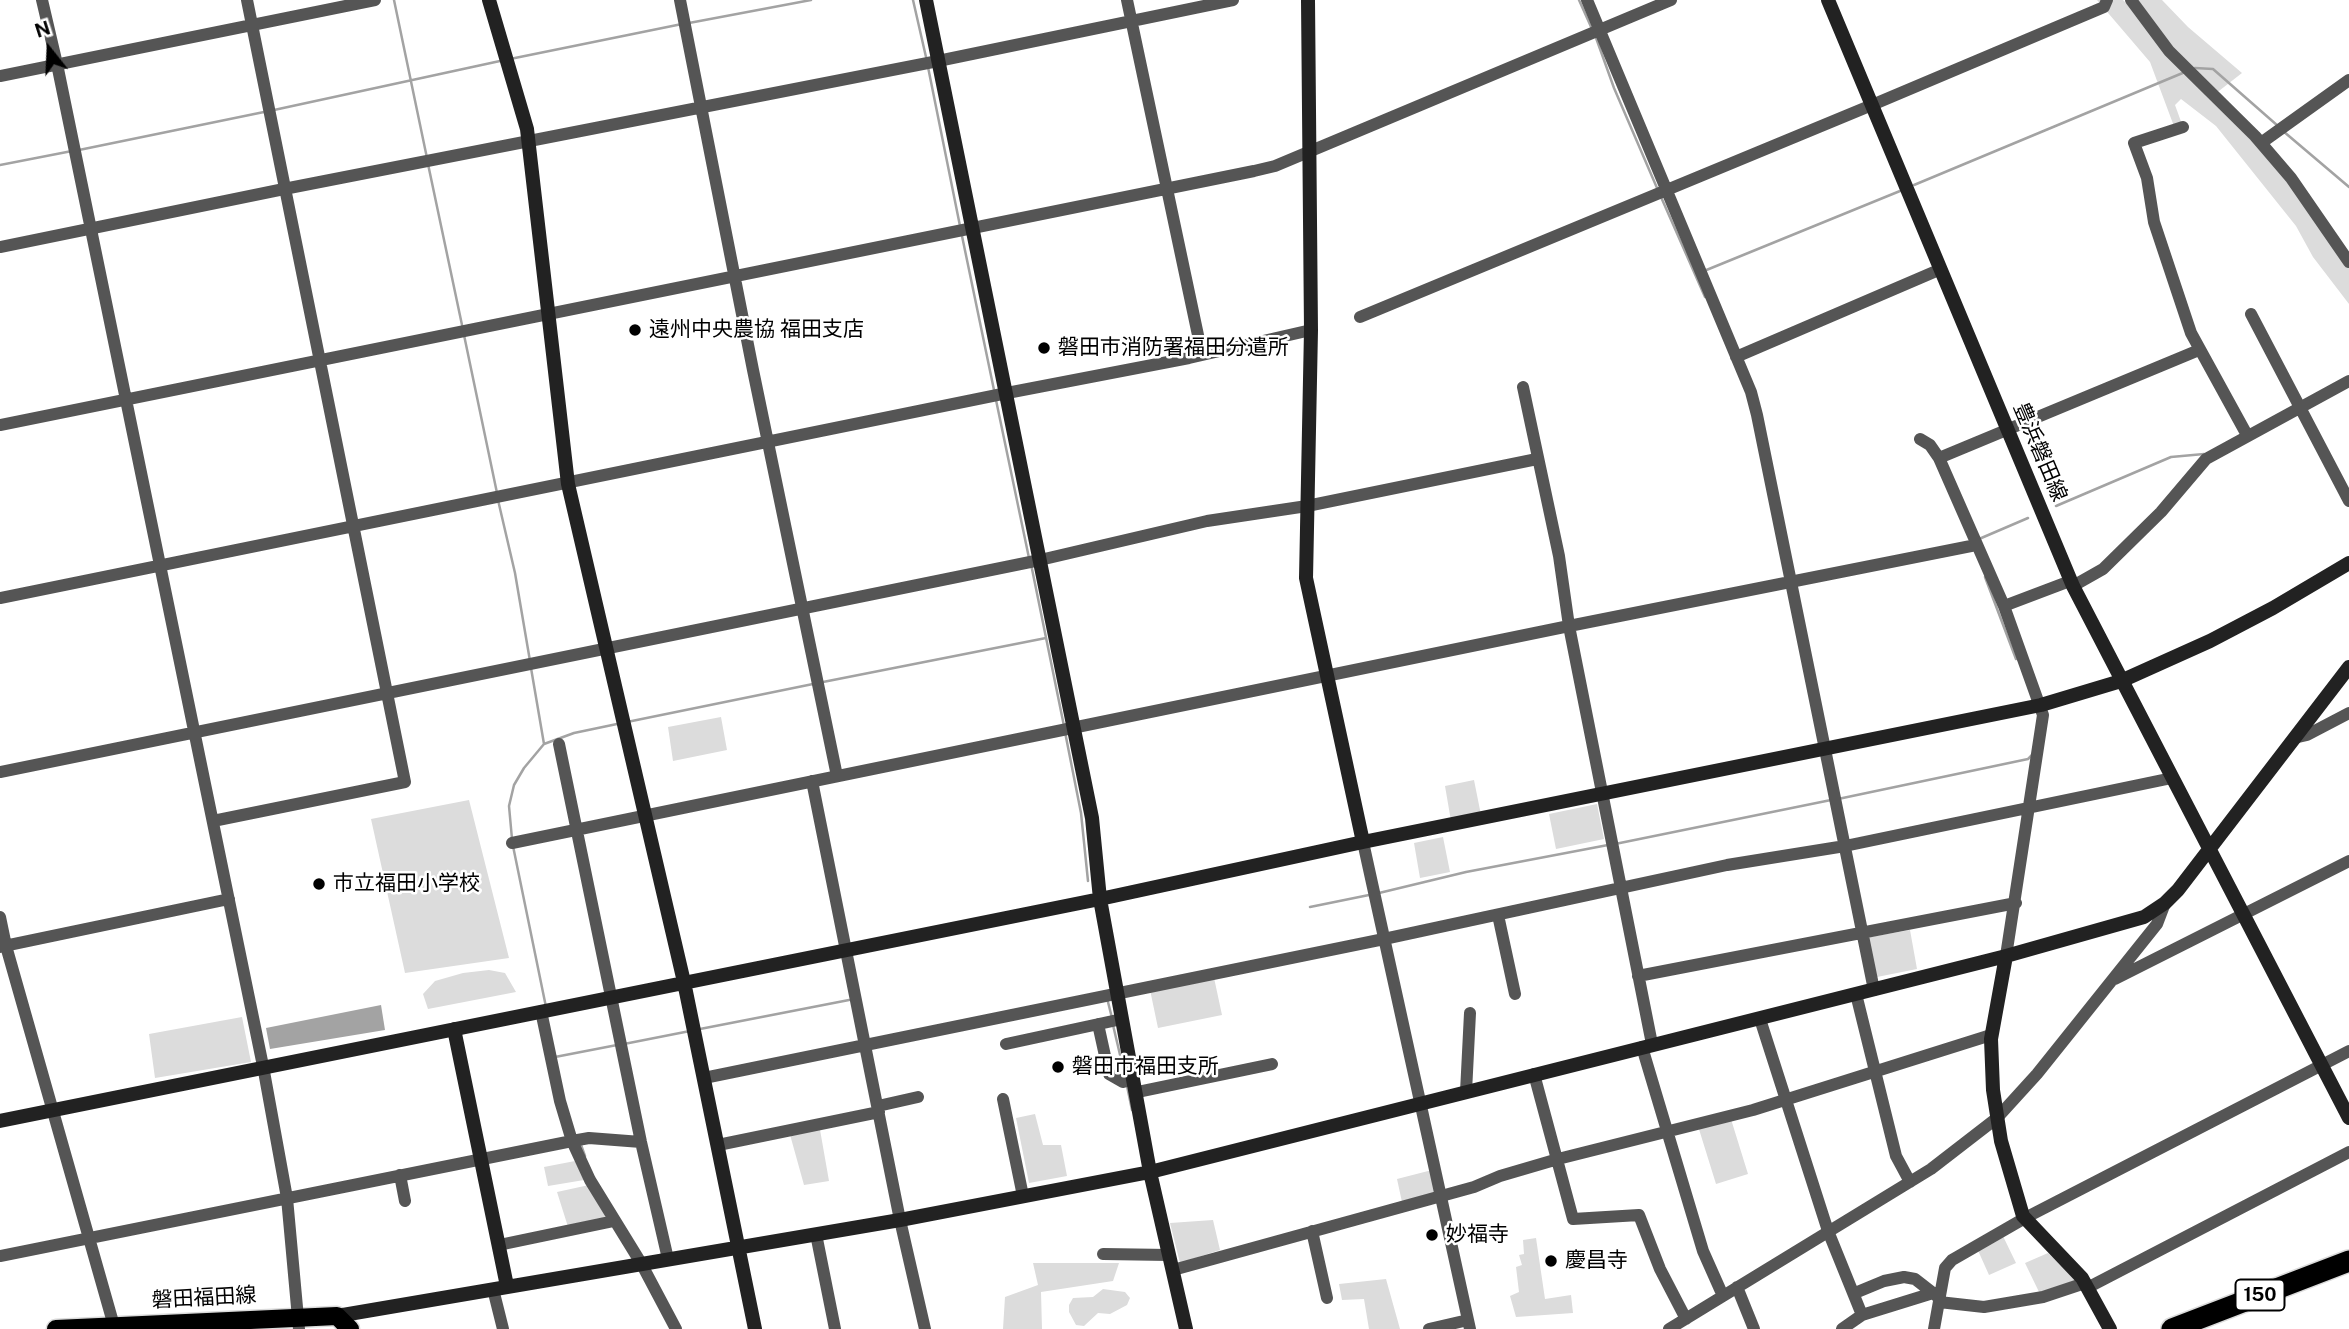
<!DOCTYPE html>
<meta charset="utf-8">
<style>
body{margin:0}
#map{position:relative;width:2349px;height:1329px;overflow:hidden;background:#fff;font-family:"Public Sans",sans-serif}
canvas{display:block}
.north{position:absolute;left:14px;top:14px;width:70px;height:70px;-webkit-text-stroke:5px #fff;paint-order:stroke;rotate:342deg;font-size:19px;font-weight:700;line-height:28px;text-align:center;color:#000}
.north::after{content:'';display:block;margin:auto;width:24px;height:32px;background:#000;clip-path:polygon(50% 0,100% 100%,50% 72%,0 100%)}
</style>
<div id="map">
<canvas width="2349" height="1329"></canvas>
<div class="north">N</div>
</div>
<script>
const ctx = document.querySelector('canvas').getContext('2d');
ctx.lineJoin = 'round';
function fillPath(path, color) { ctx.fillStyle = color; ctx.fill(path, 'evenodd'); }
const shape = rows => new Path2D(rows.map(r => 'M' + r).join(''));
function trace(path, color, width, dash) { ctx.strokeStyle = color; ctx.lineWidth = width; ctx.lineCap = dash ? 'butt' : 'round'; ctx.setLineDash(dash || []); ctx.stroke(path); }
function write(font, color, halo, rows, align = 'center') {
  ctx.font = font + ' "Public Sans","Noto Sans JP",sans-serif'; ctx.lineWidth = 5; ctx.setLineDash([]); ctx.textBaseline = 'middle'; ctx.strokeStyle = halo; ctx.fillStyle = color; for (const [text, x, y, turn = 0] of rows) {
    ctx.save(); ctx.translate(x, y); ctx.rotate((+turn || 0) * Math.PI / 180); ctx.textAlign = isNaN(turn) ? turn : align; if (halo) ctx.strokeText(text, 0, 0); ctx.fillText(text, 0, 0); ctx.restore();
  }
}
fillPath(shape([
 [2097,0,2123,0,2150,28,2128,0,2162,0,2188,27,2242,73,2215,94,2259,141,2349,264,2349,304,2313,257,2296,226,2216,126,2181,99,2175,105,2183,127,2175,129,2150,62],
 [721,717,727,750,673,761,668,727],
 [1474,780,1481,815,1451,821,1445,786],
 [469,800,509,958,405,973,371,819],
 [1597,804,1604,839,1556,849,1549,814],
 [1443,837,1450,872,1420,878,1414,843],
 [1910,930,1917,969,1872,978,1864,938],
 [489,970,505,973,516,992,428,1009,423,994,435,981,463,973],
 [1213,973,1222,1015,1158,1028,1149,985],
 [242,1017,251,1062,155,1078,149,1034],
 [1035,1114,1043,1145,1061,1145,1067,1176,1029,1183,1016,1118],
 [1730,1116,1748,1174,1716,1184,1698,1126],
 [819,1124,829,1181,804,1185,789,1131],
 [575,1161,584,1180,548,1186,544,1167],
 [1432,1170,1438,1194,1402,1202,1397,1179],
 [589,1185,614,1221,569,1230,557,1192],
 [1213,1220,1220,1250,1180,1263,1170,1223],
 [2001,1232,2016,1263,1989,1275,1976,1246],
 [1536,1238,1545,1299,1571,1295,1573,1313,1516,1317,1510,1296,1519,1292,1516,1267,1522,1265,1519,1255,1524,1254,1523,1240],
 [2048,1253,2075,1278,2076,1283,2040,1294,2025,1263],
 [1033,1263,1119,1263,1113,1281,1041,1292,1042,1329,1003,1329,1005,1297,1038,1285],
 [1386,1279,1400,1329,1369,1329,1364,1299,1342,1300,1339,1284],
 [1103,1289,1125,1292,1130,1298,1127,1305,1110,1314,1098,1313,1084,1326,1076,1325,1069,1312,1069,1305,1073,1298,1093,1297]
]), '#dcdcdc');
fillPath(shape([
 [381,1005,385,1030,270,1049,266,1028]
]), '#a3a3a3');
trace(shape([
 [394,0,427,158],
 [913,0,926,57],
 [1579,0,1592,29],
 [689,23,811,0],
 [1595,35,1614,88,1657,188],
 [510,59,682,24],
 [928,67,960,226],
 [2195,68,2213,69,2278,126],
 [274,110,500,61],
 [2283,131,2349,187],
 [79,150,264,112],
 [428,164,462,325],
 [0,165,72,151],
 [1914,185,2185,72],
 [1661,197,1705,297],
 [962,236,994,390],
 [1704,271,1900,191],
 [464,335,497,493],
 [996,400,1029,558],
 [498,500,515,573,530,661],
 [2056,506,2171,457,2204,454],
 [1979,539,2028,518],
 [1031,564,1064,726],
 [1985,577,2016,659],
 [531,668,544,744],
 [823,682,1046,638],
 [627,722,813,684],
 [1065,732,1081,813,1088,881],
 [1838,799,2028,759,2032,755],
 [512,839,509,806,514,785,524,768,544,744,574,733,617,724],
 [1615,844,1831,800],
 [513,846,546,1007],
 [1379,893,1466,872,1608,845],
 [1310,907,1369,895],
 [1108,1002,1112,1018],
 [1113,1025,1125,1076],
 [700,1029,849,1000],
 [624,1044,690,1031],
 [555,1057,617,1045],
 [1127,1086,1132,1110],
 [580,1142,585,1156]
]), '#a3a3a3', 2.5);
const primary = shape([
 [56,1329,337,1316,350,1329]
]);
const highway = shape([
 [2172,1329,2349,1261]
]);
trace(primary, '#dbdbdb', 21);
trace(highway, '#dbdbdb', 24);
trace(shape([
 [42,0,57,64,263,1066,287,1198,299,1329],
 [680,0,753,370,837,776],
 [1127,0,1202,354],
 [1587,0,1751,392,1757,415,1874,990],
 [2131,0,2169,51,2255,136,2291,178,2349,262],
 [0,76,375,0],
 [2183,127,2134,143,2147,178,2154,222,2191,333,2247,435],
 [2261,143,2349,80],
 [0,247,284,189,938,61,1233,0],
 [2251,314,2349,501],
 [1360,317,1872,105,2104,7,2107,0],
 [1736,357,1941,269],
 [1523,387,1559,556,1569,626,1652,1044],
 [0,425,1254,171,1275,166,1671,0],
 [1920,439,1930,445,1939,458,2004,606,2043,715,2006,956],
 [1939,458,2199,350],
 [2073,586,2103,569,2161,512,2206,459,2349,381],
 [0,598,1007,393,1189,358,1311,330],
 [2004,606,2070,581],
 [2294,738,2307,735,2349,713],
 [559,744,641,1142,668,1259],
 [0,772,1040,560,1207,521,1307,506,1537,459],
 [812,781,900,1220,925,1329],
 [213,821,405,782,247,0],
 [1363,842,1470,1329],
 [512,843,1569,626,1976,545],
 [1498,915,1515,994],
 [0,917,6,946,114,1326],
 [0,947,229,899],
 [1638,976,2016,903],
 [2115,979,2349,861],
 [1856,994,1896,1156,1910,1182],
 [541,1011,560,1101,572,1141,590,1180,641,1263,676,1329],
 [1760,1019,1828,1231,1862,1315],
 [1098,1024,1109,1074,1123,1082,1134,1079],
 [1006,1044,1122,1019],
 [1642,1047,1703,1251,1723,1296],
 [1534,1074,1573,1219,1639,1215,1660,1269,1686,1319],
 [704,1078,1384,939,1727,865,1845,846,2172,778],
 [1137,1092,1272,1064],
 [1466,1092,1470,1013],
 [1003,1099,1023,1196],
 [878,1106,918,1097],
 [718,1145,879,1112],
 [400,1175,405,1201],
 [1312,1231,1327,1298],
 [816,1234,835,1329],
 [499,1245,614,1221],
 [1103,1254,1169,1255],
 [0,1256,572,1141,589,1138,641,1142],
 [1173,1270,1474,1187,1500,1176,1558,1159,1753,1110,1991,1035],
 [1737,1287,1754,1329],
 [2087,1288,2349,1152],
 [493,1289,503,1329],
 [1855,1293,1884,1281,1904,1277,1915,1279,1933,1293],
 [1939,1302,1984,1307,2043,1297,2085,1283],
 [1429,1329,1468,1320],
 [1669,1329,1931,1169,1997,1118,2037,1074,2157,924,2165,903],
 [1842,1329,1862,1315,1933,1293,1940,1299],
 [1934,1329,1945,1268,1952,1260,2025,1218,2349,1051]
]), '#555', 12);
trace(shape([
 [489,0,527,129,568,484,684,982,755,1329],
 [926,0,1092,818,1100,899,1150,1172,1186,1329],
 [1308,0,1311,330,1306,578,1363,842],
 [1828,0,2073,586,2349,1118],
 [2006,956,1991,1039,1993,1090,2001,1141,2023,1216,2082,1278,2110,1329],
 [454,1029,507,1286],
 [0,1121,1100,899,1363,842,2041,705,2121,681,2210,641,2273,608,2349,563],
 [337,1316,900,1220,1150,1172,2006,956,2144,917,2165,903,2178,890,2349,667]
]), '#222', 14);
trace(primary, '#000', 18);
trace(highway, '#000', 21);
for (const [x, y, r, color] of [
 [635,330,7,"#000"],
 [1044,348,7,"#000"],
 [319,884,7,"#000"],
 [1058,1067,7,"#000"],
 [1432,1235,7,"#000"],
 [1551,1261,7,"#000"]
]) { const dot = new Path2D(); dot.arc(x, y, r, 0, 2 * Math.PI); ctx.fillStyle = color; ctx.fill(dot); trace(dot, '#fff', 2.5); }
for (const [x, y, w] of [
 [2260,1295,49]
]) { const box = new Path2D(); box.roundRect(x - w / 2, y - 15.5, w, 31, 5); ctx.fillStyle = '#fff'; ctx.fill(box); trace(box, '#000', 2); }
write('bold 19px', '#000', null, [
 ["150",2260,1295]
]);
write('21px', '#000', '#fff', [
 ["遠州中央農協 福田支店",649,330],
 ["磐田市消防署福田分遣所",1058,348],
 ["市立福田小学校",333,884],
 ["磐田市福田支所",1072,1067],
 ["妙福寺",1446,1235],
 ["慶昌寺",1565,1261]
], 'left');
write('21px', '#000', '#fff', [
 ["豊浜磐田線",2040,452,67],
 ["磐田福田線",204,1298,-3]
]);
</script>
